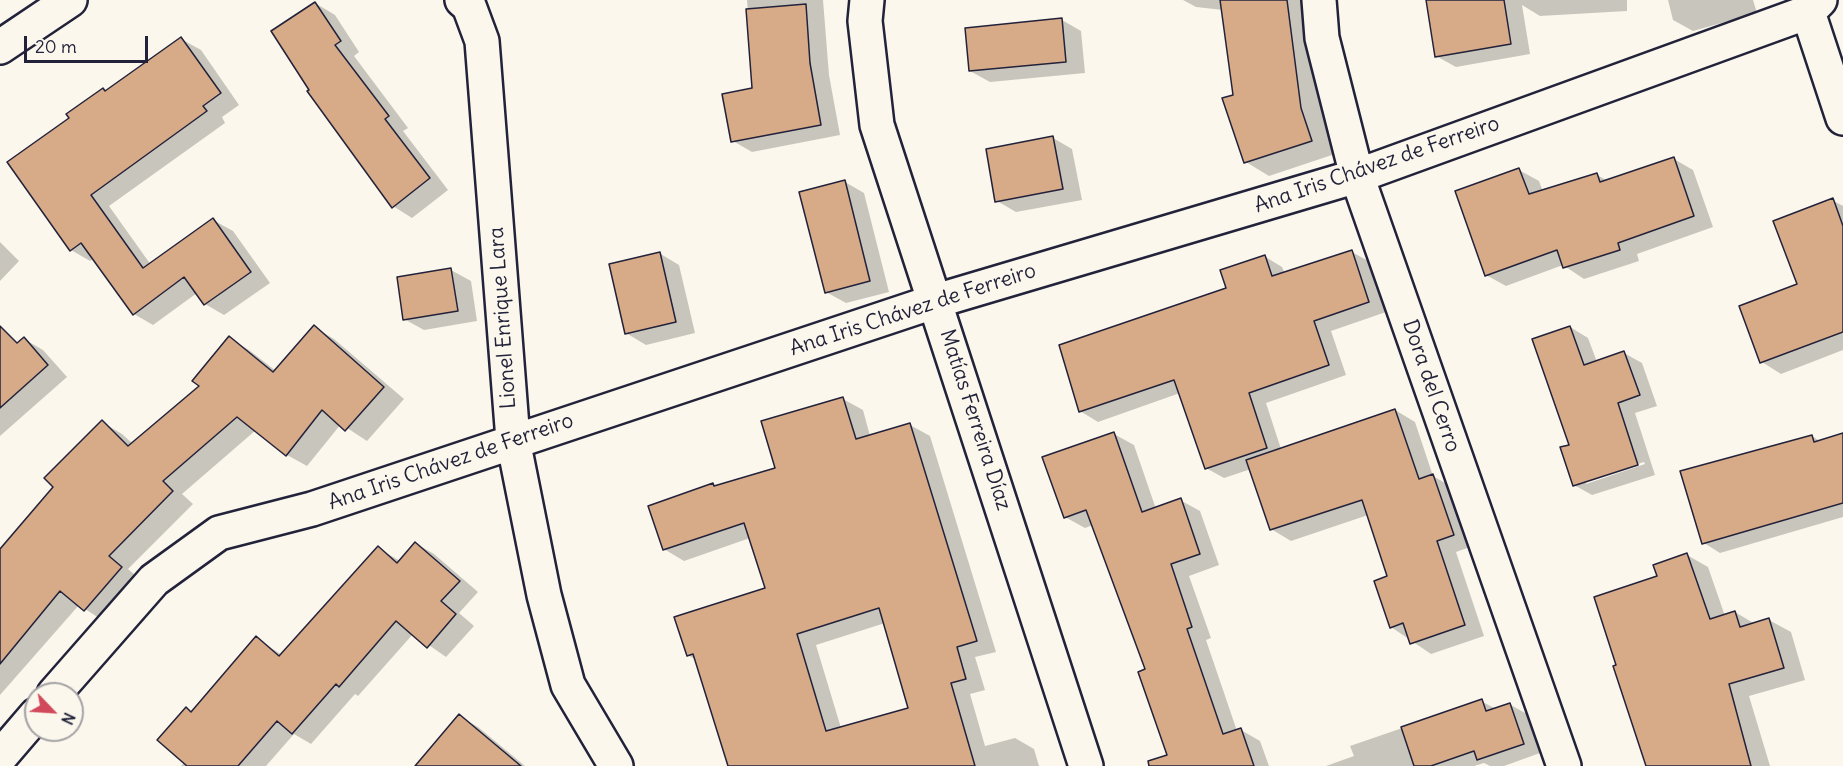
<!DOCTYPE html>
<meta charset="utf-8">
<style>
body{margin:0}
#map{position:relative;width:1843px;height:766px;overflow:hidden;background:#fbf7ec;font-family:Delius,sans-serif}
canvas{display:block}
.north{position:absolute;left:24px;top:682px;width:60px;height:60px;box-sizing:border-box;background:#fbf7ec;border:2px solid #a4a2a5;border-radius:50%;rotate:115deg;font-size:16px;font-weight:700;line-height:24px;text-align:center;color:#22223b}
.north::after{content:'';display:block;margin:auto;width:21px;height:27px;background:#d1495b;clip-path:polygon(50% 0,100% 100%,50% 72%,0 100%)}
.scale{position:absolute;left:24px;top:36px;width:124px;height:27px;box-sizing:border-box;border:3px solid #22223b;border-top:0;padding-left:8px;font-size:18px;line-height:21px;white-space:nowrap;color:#22223b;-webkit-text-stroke:4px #fbf7ec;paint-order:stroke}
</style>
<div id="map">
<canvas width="1843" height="766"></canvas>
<div class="north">N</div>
<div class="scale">20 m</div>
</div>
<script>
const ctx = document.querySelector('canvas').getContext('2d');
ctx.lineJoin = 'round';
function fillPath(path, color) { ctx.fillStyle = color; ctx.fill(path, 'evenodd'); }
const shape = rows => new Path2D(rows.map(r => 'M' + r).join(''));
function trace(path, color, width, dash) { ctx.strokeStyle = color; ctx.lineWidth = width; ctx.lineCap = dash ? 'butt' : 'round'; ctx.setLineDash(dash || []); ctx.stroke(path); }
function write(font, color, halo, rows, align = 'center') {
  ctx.font = font + ' Delius,sans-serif'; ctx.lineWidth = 4.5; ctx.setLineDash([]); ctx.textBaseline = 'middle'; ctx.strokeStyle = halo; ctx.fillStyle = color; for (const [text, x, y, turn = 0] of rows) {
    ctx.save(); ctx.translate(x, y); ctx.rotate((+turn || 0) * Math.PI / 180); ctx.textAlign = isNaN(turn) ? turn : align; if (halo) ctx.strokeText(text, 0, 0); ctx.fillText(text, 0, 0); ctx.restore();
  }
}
fillPath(shape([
 [747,0,823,0,829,75,840,135,752,152,733,141,754,90],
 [1183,0,1332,0,1311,20,1324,122,1335,154,1269,176,1246,162,1223,10,1196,7],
 [1427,0,1627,0,1627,11,1540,16,1522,5,1530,54,1456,67,1436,56],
 [1668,0,1753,0,1757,13,1693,31,1673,20],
 [315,3,335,15,359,52,354,56,408,128,403,131,448,190,412,218,393,206],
 [1062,20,1081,31,1085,73,990,82,970,71],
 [181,39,201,50,239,105,222,117,225,123,109,206,151,265,213,220,233,231,270,283,224,315,205,304,197,293,153,325,134,314,94,258,90,261,71,250,71,119,103,90,107,92],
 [1053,138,1072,149,1082,200,1016,212,997,201],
 [1674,159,1693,170,1713,227,1637,254,1639,261,1584,279,1563,265,1506,286,1486,275,1519,170,1539,181,1543,192,1597,175,1608,181],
 [845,182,864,193,889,292,846,303,826,292],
 [1832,200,1843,206,1843,350,1781,374,1762,362,1799,285],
 [0,242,19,261,0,281],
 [1352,252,1370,262,1386,312,1331,331,1346,375,1266,403,1281,449,1395,410,1415,422,1433,476,1452,487,1473,546,1456,552,1484,636,1431,654,1391,627,1389,577,1368,515,1291,541,1271,529,1251,469,1224,478,1206,468,1180,393,1098,422,1080,411,1264,256,1282,267,1285,274],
 [659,253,679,265,695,333,646,345,626,333],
 [451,270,471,281,477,321,424,330,404,319],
 [314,327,334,339,404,399,367,441,341,424,307,466,287,455,256,430,182,494,193,504,128,569,141,580,105,622,79,605,0,695,0,551,55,487,102,422,122,434,133,444,201,386,229,338,249,350,276,371],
 [1570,327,1588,338,1597,362,1624,353,1642,363,1657,406,1635,413,1655,475,1592,495,1574,485,1570,446],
 [1644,462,1645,464,1586,484,1586,480],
 [24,339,43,350,67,377,0,436,0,360],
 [843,399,863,410,870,436,910,425,930,436,996,652,975,657,985,690,970,694,985,746,1015,738,1034,749,1039,766,757,766,696,660,688,655,766,589,750,538,684,561,664,549,713,485,717,487,777,469],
 [885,623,910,709,841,728,816,645],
 [1114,434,1134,445,1156,509,1180,500,1200,511,1219,565,1189,576,1211,638,1206,640,1237,731,1241,730,1260,741,1269,766,1173,766,1147,670,1093,525,1085,528,1065,517],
 [1843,435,1843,517,1720,553,1704,543,1812,436,1821,442],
 [415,543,434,554,478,592,459,613,474,626,446,657,413,634,358,696,355,694,311,744,294,734,266,766,181,766,185,762,186,709,193,713,256,638,282,655,378,548,400,561],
 [1687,555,1708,567,1725,616,1735,612,1755,624,1769,620,1791,632,1805,680,1749,696,1770,766,1647,766,1658,577],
 [1481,701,1496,709,1509,704,1527,714,1540,753,1504,766,1490,766,1484,763,1474,766,1326,766,1354,756,1350,746],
 [459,716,478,727,525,766,437,766]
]), '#0003');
const building = shape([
 [1220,0,1287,0,1301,108,1312,141,1244,163,1222,98,1233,95,1220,0],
 [1426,0,1504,0,1511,44,1435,57,1426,0],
 [315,2,341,41,335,45,389,116,385,119,430,178,392,208,307,91,309,90,271,31,315,2],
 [806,4,810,63,821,125,731,142,722,94,752,88,746,9,806,4],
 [1062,18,1066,62,969,71,965,28,1062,18],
 [181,37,221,93,203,106,207,111,91,195,143,268,213,218,251,272,204,305,184,277,133,315,81,243,70,251,7,162,69,118,66,114,103,88,105,91,181,37],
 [1053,136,1063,189,995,202,986,149,1053,136],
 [1674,157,1694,216,1618,243,1620,250,1563,268,1557,250,1485,276,1455,191,1519,168,1529,194,1597,173,1600,182,1674,157],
 [845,180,870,281,825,293,799,192,845,180],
 [1833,198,1843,226,1843,332,1760,363,1739,306,1797,284,1773,221,1833,198],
 [1352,250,1369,302,1314,321,1329,365,1249,393,1267,448,1205,469,1174,380,1079,412,1059,345,1226,288,1220,270,1265,255,1272,276,1352,250],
 [660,252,676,322,625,334,609,264,660,252],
 [451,268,458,311,403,320,397,277,451,268],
 [314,325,384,387,345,431,322,410,286,456,237,417,163,481,173,491,109,556,122,567,84,611,60,591,0,664,0,549,53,487,44,478,102,420,128,446,199,386,192,381,229,336,273,372,314,325],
 [0,326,17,343,24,337,48,365,0,408,0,326],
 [1570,326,1584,365,1624,351,1640,395,1618,403,1638,465,1573,486,1560,447,1569,445,1532,339,1570,326],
 [843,397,856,439,910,423,977,641,957,647,966,679,951,683,975,766,728,766,693,654,687,656,674,617,765,588,744,523,663,550,648,506,713,483,714,486,775,468,761,421,843,397],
 [879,608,908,708,826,731,797,634,879,608],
 [1395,409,1419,479,1433,474,1454,535,1437,541,1465,625,1410,644,1403,623,1390,628,1374,581,1387,576,1362,500,1270,530,1246,460,1395,409],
 [1114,432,1142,512,1181,498,1200,554,1171,564,1192,627,1187,629,1223,734,1241,728,1254,766,1149,766,1148,761,1167,755,1138,672,1145,669,1086,510,1064,518,1042,457,1114,432],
 [1843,433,1843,503,1702,544,1680,471,1812,435,1814,442,1843,433],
 [415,542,460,581,441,601,456,614,427,648,396,621,339,687,336,684,292,734,277,721,238,766,187,766,157,740,186,707,191,712,256,636,279,656,378,546,397,563,415,542],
 [1687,553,1710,619,1735,611,1740,627,1769,618,1784,668,1729,684,1751,766,1646,766,1613,666,1616,665,1594,597,1657,576,1653,565,1687,553],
 [1482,699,1486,711,1510,703,1524,744,1477,760,1474,751,1431,766,1414,766,1401,727,1482,699],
 [459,714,521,766,415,766,459,714]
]);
fillPath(building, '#d7aa88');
trace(building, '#22223b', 1.5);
const street = shape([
 [462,0,469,6,482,41,513,440,544,595,568,685,616,766],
 [867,0,865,21,877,125,1086,766],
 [1319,0,1322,38,1357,176,1564,766],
 [1808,12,1843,118],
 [0,47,70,0],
 [54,694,154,580,219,533,312,509,936,301,1357,176,1808,12,1820,0],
 [0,757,36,715]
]);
trace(street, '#22223b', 38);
trace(street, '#fbf7ec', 33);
write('21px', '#22223b', '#fbf7ec', [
 ["Ana Iris Chávez de Ferreiro",1377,165,-19],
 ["Ana Iris Chávez de Ferreiro",913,310,-18],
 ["Lionel Enrique Lara",503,318,-94],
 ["Dora del Cerro",1431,386,71],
 ["Matías Ferreira Díaz",975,420,72],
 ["Ana Iris Chávez de Ferreiro",451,462,-19]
]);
</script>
